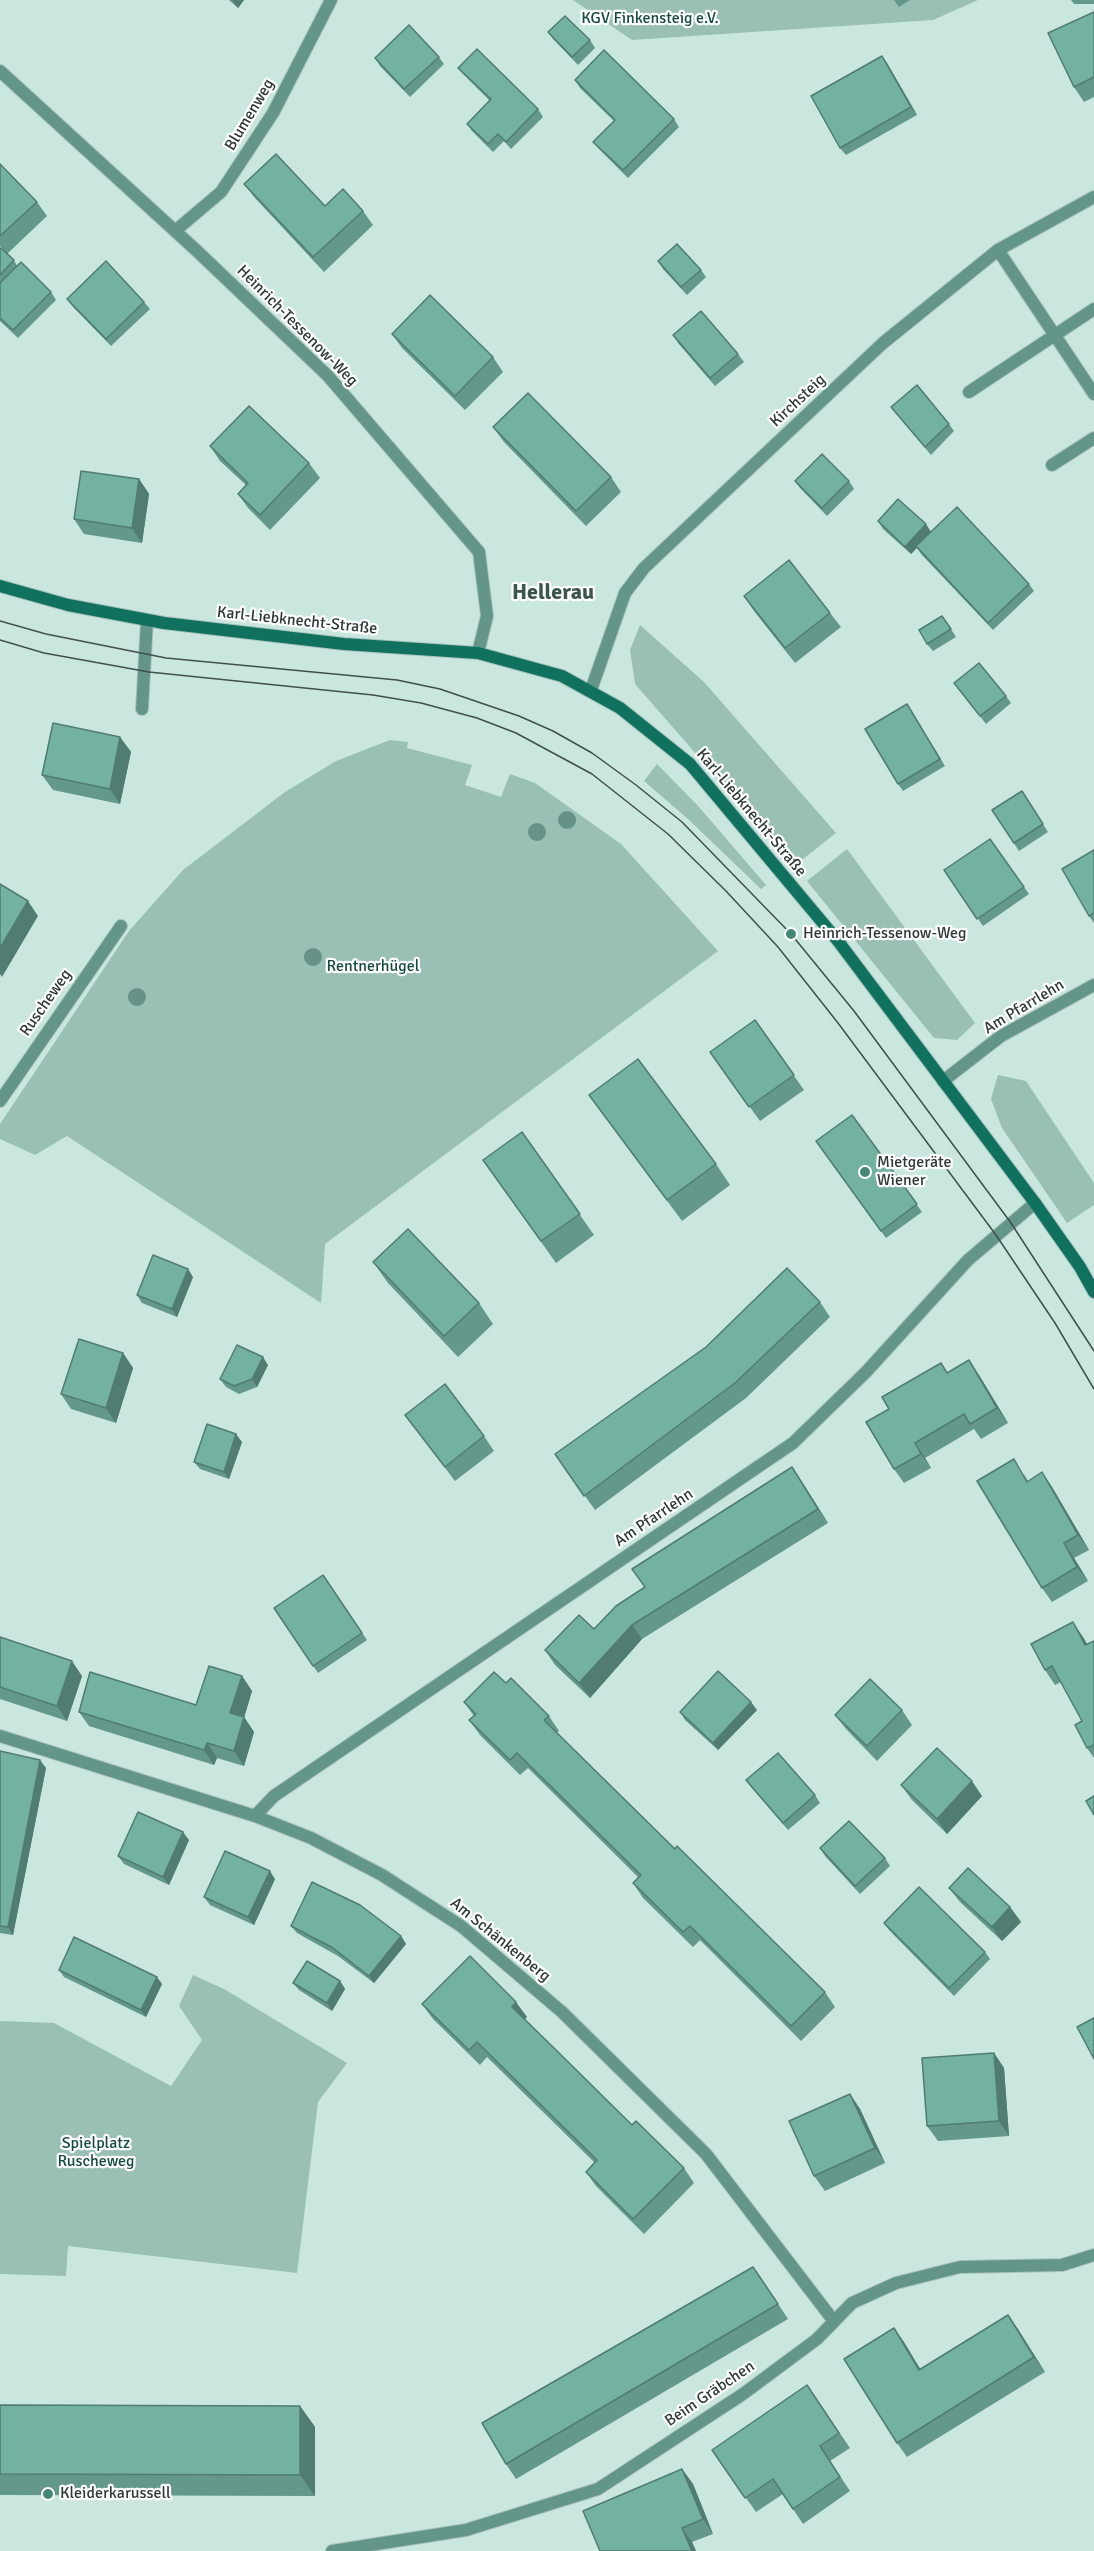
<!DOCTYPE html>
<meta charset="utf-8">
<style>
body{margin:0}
canvas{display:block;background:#c9e7df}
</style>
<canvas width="1094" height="2551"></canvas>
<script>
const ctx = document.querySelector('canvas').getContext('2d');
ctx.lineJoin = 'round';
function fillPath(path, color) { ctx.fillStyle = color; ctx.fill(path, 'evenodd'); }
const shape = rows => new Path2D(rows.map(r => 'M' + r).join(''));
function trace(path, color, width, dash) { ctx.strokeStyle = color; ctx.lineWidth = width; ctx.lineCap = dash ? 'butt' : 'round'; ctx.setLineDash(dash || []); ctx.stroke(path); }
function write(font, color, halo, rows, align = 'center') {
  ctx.font = font + ' Signika,sans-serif'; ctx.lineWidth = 4.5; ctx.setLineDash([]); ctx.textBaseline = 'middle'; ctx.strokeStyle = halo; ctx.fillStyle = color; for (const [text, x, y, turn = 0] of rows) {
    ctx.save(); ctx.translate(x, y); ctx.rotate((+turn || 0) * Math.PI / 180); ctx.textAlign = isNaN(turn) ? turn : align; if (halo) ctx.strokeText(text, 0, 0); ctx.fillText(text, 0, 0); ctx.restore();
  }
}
fillPath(shape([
 [573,0,978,0,933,20,632,40],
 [640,625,704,682,836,833,794,866,635,684,630,650],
 [390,740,408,742,407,748,472,765,465,785,501,797,510,774,535,783,621,844,718,951,325,1244,321,1303,67,1136,35,1155,0,1139,0,1124,129,931,183,870,285,792,336,761],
 [657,764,699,807,766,885,761,889,688,819,644,781],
 [847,849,975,1023,957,1040,934,1038,807,881],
 [998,1075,1026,1081,1094,1183,1094,1205,1067,1223,1002,1128,991,1099],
 [193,1975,224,1989,347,2063,318,2102,297,2273,68,2246,66,2276,0,2274,0,2021,54,2023,171,2086,202,2040,179,2006]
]), '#9abfb5');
const lane = shape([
 [998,250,1094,394],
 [969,392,1094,309],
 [1052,465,1094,438],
 [142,709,147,620],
 [0,1101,121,926]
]);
const street = shape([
 [0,71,197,251,328,376,479,552,487,616,478,653],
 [175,231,221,192,273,113,331,0],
 [591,690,625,593,644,568,883,343,998,250,1094,197],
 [943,1081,1001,1036,1094,985],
 [0,1736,255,1816,311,1838,382,1875,461,1926,562,2012,706,2154,833,2320],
 [255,1816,274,1796,793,1443,866,1372,968,1260,1035,1203],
 [332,2551,466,2530,598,2489,743,2394,817,2339,852,2303,896,2283,960,2267,1062,2265,1094,2255]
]);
const secondary = shape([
 [0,586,68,605,164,623,344,644,478,653,562,676,620,708,690,764,838,941,1035,1203,1080,1267,1094,1292]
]);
trace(lane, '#aac4bd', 14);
trace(street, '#aac4bd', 14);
trace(secondary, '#aac4bd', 14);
trace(lane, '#639588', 12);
trace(street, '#639588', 12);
trace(secondary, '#10715f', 12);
trace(shape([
 [0,621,46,634,166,658,397,680,440,689,519,716,553,731,592,753,636,785,682,822,791,934,854,1011,1011,1223,1094,1351],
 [0,640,44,653,149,672,373,695,421,703,477,718,516,733,592,774,668,834,726,891,778,947,838,1023,996,1235,1055,1323,1094,1389]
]), '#414f4b', 1.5);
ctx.fillStyle = '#659187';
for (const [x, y] of [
 [567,820],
 [537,832],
 [313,957],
 [137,997]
]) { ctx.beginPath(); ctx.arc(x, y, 9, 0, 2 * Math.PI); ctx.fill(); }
fillPath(shape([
 [229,0,244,0,238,8],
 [894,0,910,0,899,7],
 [1071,0,1094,0,1094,4,1074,4],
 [1094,12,1094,97,1084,102,1074,87],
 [548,32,590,40,595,48,578,65,553,39],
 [439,57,444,64,410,97,380,66,375,58],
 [887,63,917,115,846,155,840,148],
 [458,68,538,109,543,117,511,149,504,141,493,152,472,131,467,124,490,101,464,75],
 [575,80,674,119,679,127,628,178,599,149,593,142,614,121,580,88],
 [0,164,37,202,47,216,7,254,0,246],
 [244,184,325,206,363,211,373,225,324,272,255,198],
 [0,249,14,260,17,266,51,292,56,300,18,338,0,321],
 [658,261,701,270,706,277,687,295,663,269],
 [67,299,144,302,150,309,111,346,72,306],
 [392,334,493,357,503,372,465,410,402,348],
 [673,335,738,354,744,362,715,386,678,343],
 [891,407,949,424,954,431,931,455],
 [493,427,611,477,621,492,586,526,504,442],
 [210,446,309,463,320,478,270,530,248,508,238,494,246,485,220,461],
 [139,479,149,494,142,543,84,534,74,519],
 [795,481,849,481,854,489,827,516,800,488],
 [878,521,931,532,1029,584,1034,591,993,630,921,554,917,548,911,554,883,529],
 [744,596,830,613,841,627,795,663,754,611],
 [947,623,956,637,933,651,927,644],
 [954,683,1006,696,1011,703,986,724],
 [907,704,945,766,903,791,898,784],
 [120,737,131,752,120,804,53,790,42,775],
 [1022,791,1048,832,1019,851,992,810],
 [990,839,1029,894,983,926,944,870],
 [1094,850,1094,923,1089,916],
 [755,1020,804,1090,760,1121,710,1052],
 [589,1095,716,1164,730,1185,682,1221],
 [852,1115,922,1212,886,1238,816,1141],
 [522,1132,594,1235,556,1263,483,1160],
 [373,1262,479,1303,493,1324,458,1357,388,1283],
 [193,1277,177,1317,142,1303,137,1295],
 [820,1302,830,1317,746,1398,595,1510,555,1454],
 [123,1353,133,1368,116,1423,71,1409,61,1394],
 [268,1365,257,1387,239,1394,226,1387,220,1379],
 [948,1373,979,1375,1008,1423,981,1439,974,1429,925,1458,931,1468,904,1483,894,1469],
 [405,1415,484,1436,494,1451,455,1481],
 [242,1442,229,1479,200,1469,194,1462],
 [1042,1472,1052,1487,1089,1550,1074,1558,1088,1581,1052,1602,1042,1588,1024,1474,1028,1481],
 [802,1482,828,1523,642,1639,590,1698,555,1665,545,1650,594,1629],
 [323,1575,367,1640,318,1673,274,1608],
 [0,1637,82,1676,67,1721,0,1699],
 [1083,1637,1087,1644,1094,1641,1094,1758,1087,1748,1082,1721,1061,1682,1055,1685,1045,1670],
 [242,1676,252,1691,244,1717,254,1732,244,1766,217,1758,214,1765,89,1726,79,1712,196,1705],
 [506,1683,549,1716,559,1731,557,1733,675,1849,825,1992,835,2007,801,2041,700,1940,693,1947,643,1898,633,1883,638,1877,528,1768,520,1775,480,1735,469,1720,474,1716,464,1702],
 [757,1710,718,1750,685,1720,680,1712],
 [902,1710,912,1725,877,1761,846,1729,835,1715],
 [0,1751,46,1768,13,1935,0,1933],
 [746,1780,815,1795,820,1803,788,1830,751,1787],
 [901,1785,982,1796,947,1834,912,1800],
 [189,1840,169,1885,124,1864,118,1856],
 [820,1848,885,1858,890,1866,860,1894,825,1856],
 [275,1879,254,1925,210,1905,204,1897],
 [949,1888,1010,1907,1021,1922,1002,1941,960,1902],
 [884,1923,985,1952,990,1959,954,1996,889,1930],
 [291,1926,401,1936,406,1944,374,1983,338,1956,297,1933],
 [59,1970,162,1984,146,2017,64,1977],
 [340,1981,345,1989,332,2011,299,1990,293,1983],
 [422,2004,527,2017,525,2019,632,2125,684,2168,694,2183,644,2234,596,2186,586,2172,595,2163,487,2057,480,2065,433,2019],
 [994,2053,1004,2068,1009,2136,938,2141,927,2126],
 [850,2094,860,2109,885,2163,825,2191,814,2176],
 [763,2281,788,2319,516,2479,506,2464],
 [1008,2315,1045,2372,907,2457,897,2443,894,2328,920,2369],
 [807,2385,850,2448,830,2461,850,2491,803,2524,783,2494,756,2512,712,2450],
 [0,2405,300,2406,315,2427,315,2496,0,2495],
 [682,2469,693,2484,713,2534,692,2542,696,2551,600,2551]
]), '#63988a');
fillPath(shape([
 [232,0,244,0,238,8],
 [882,56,887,63,917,115,911,107],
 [139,479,149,494,142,543,132,528],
 [926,524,931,532,911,554,905,547],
 [120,737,131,752,120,804,110,789],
 [28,901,38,916,2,977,0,974,0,948],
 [188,1269,193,1277,177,1317,172,1309],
 [123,1353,133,1368,116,1423,106,1408],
 [263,1357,268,1365,257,1387,252,1379],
 [969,1360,979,1375,1008,1423,997,1408],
 [236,1434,242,1442,229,1479,224,1472],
 [915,1443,925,1458,931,1468,921,1454],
 [792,1467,802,1482,828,1523,818,1509],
 [1042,1472,1052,1487,1089,1550,1078,1535],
 [1064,1543,1074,1558,1088,1581,1077,1567],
 [1073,1622,1083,1637,1094,1657,1085,1645],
 [632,1625,642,1639,590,1698,579,1683],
 [72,1661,82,1676,67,1721,57,1706],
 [242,1676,252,1691,241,1728,230,1713],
 [751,1702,757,1710,718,1750,713,1743],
 [244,1717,254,1732,244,1766,234,1751],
 [207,1743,217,1758,214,1765,204,1750],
 [40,1760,46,1768,13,1935,8,1927],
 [972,1781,982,1796,947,1834,937,1819],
 [183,1832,189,1840,169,1885,163,1877],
 [270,1871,275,1879,254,1925,248,1917],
 [1010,1907,1021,1922,1002,1941,992,1927],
 [401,1936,406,1944,374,1983,369,1976],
 [157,1977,162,1984,146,2017,141,2010],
 [340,1981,345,1989,332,2011,327,2003],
 [516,2002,527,2017,522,2021,512,2007],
 [994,2053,1004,2068,1009,2136,999,2121],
 [850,2094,860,2109,885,2163,875,2148],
 [1008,2315,1018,2329,1045,2372,1034,2357],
 [894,2328,904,2342,930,2385,919,2370],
 [300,2406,315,2427,315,2496,300,2475],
 [682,2469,693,2484,713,2534,703,2519],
 [682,2528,692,2542,696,2551,692,2551]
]), '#507c71');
const building = shape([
 [1094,12,1094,77,1074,87,1048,33,1094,12],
 [565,16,590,40,572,57,548,32,565,16],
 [409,25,439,57,404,89,375,58,409,25],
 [477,49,538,109,506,142,498,134,488,144,467,124,491,99,458,68,477,49],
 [604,50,674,119,623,170,593,142,615,120,575,80,604,50],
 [882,56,911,107,840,148,811,96,882,56],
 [276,154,325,206,343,189,363,211,313,257,244,184,276,154],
 [0,164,37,202,0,236,0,164],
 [677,244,701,270,681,287,658,261,677,244],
 [1,248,14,260,0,275,0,249,1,248],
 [106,261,144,302,106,339,67,299,106,261],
 [21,262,51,292,13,330,0,318,0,283,21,262],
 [430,295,493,357,455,396,392,334,430,295],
 [701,311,738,354,710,378,673,335,701,311],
 [917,385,949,424,925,447,891,407,917,385],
 [528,393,611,477,576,511,493,427,528,393],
 [249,406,309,463,260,515,238,494,248,483,210,446,249,406],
 [822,454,849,481,822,508,795,481,822,454],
 [81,471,139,479,132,528,74,519,81,471],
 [898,499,926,524,905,547,878,521,898,499],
 [957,507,1029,584,988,623,916,546,957,507],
 [789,560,830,613,785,648,744,596,789,560],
 [942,616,951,629,927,644,919,630,942,616],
 [979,663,1006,696,980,716,954,683,979,663],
 [907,704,940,759,898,784,865,729,907,704],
 [53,723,120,737,110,789,42,775,53,723],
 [1022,791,1043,824,1014,843,992,810,1022,791],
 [990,839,1024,887,977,919,944,870,990,839],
 [1094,850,1094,913,1089,916,1062,869,1094,850],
 [0,884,28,901,0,948,0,884],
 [755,1020,794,1075,749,1107,710,1052,755,1020],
 [638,1059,716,1164,667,1200,589,1095,638,1059],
 [852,1115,917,1204,881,1231,816,1141,852,1115],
 [522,1132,580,1214,541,1241,483,1160,522,1132],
 [408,1229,479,1303,444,1336,373,1262,408,1229],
 [153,1255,188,1269,172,1309,137,1295,153,1255],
 [787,1268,820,1302,735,1383,584,1496,555,1454,706,1347,787,1268],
 [79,1339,123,1353,106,1408,61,1394,79,1339],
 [237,1345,263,1357,252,1379,234,1386,220,1379,237,1345],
 [969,1360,997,1408,970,1424,964,1414,915,1443,921,1454,894,1469,866,1422,889,1409,882,1397,941,1363,947,1373,969,1360],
 [445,1384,484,1436,445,1467,405,1415,445,1384],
 [207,1424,236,1434,224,1472,194,1462,207,1424],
 [1014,1459,1027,1482,1042,1472,1078,1535,1064,1543,1077,1567,1042,1588,977,1481,1014,1459],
 [792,1467,818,1509,632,1625,579,1683,545,1650,579,1615,594,1629,616,1606,645,1587,632,1569,792,1467],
 [323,1575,362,1633,313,1666,274,1608,323,1575],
 [1073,1622,1085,1645,1094,1641,1094,1745,1087,1748,1075,1725,1082,1721,1052,1666,1045,1670,1031,1644,1073,1622],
 [0,1637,72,1661,57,1706,0,1687,0,1637],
 [209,1666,242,1676,230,1713,244,1717,234,1751,207,1743,204,1750,79,1712,90,1672,196,1705,209,1666],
 [718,1671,751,1702,713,1743,680,1712,718,1671],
 [494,1672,506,1683,511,1678,549,1716,544,1720,556,1732,675,1849,677,1846,825,1992,791,2026,690,1926,683,1932,633,1883,641,1875,517,1753,510,1760,469,1720,476,1714,464,1702,494,1672],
 [870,1679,902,1710,867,1746,835,1715,870,1679],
 [937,1748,972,1781,937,1819,901,1785,937,1748],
 [0,1751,40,1760,8,1927,0,1926,0,1751],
 [778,1753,815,1795,783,1823,746,1780,778,1753],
 [1094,1796,1094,1815,1086,1801,1094,1796],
 [138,1812,183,1832,163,1877,118,1856,138,1812],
 [849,1821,885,1858,855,1886,820,1848,849,1821],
 [225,1851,270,1871,248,1917,204,1897,225,1851],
 [968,1868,1010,1907,992,1927,949,1888,968,1868],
 [312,1882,360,1905,401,1936,369,1976,333,1948,291,1926,312,1882],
 [919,1887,985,1952,949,1988,884,1923,919,1887],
 [74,1937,157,1977,141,2010,59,1970,74,1937],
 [470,1956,516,2002,512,2007,552,2046,632,2125,636,2121,684,2168,633,2219,586,2172,597,2160,477,2042,469,2050,422,2004,470,1956],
 [307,1961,340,1981,327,2003,293,1983,307,1961],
 [1094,2018,1094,2059,1077,2027,1094,2018],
 [994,2053,999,2121,927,2126,922,2058,994,2053],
 [850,2094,875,2148,814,2176,789,2121,850,2094],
 [753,2267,778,2304,506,2464,482,2423,753,2267],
 [1008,2315,1034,2357,897,2443,844,2359,894,2328,919,2370,1008,2315],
 [807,2385,839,2433,820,2446,840,2477,793,2509,773,2479,745,2498,712,2450,807,2385],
 [0,2405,300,2406,300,2475,0,2474,0,2405],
 [682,2469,703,2519,682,2528,692,2551,600,2551,583,2511,682,2469]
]);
fillPath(building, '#73b1a1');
trace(building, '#507c71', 1.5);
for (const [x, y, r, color] of [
 [791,934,6,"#458777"],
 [865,1172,6,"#458777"],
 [48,2494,6,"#458777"]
]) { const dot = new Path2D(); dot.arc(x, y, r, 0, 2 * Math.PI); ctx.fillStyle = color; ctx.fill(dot); trace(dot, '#fff', 2); }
write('16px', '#144a3f', '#fff', [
 ["KGV Finkensteig e.V.",650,19],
 ["Rentnerhügel",373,967],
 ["Spielplatz",96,2144],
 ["Ruscheweg",96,2162]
]);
write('16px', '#2d3935', '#fff', [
 ["Blumenweg",250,115,-59],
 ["Heinrich-Tessenow-Weg",297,326,45],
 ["Kirchsteig",798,401,-43],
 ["Karl-Liebknecht-Straße",297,621,6],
 ["Karl-Liebknecht-Straße",751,813,50],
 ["Ruscheweg",46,1003,-55],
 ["Am Pfarrlehn",1024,1007,-31],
 ["Am Pfarrlehn",654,1518,-34],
 ["Am Schänkenberg",500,1940,39],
 ["Beim Gräbchen",710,2394,-34]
]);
write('16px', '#2d3935', '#fff', [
 ["Heinrich-Tessenow-Weg",803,934],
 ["Mietgeräte",877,1163],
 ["Wiener",877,1181],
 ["Kleiderkarussell",60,2494]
], 'left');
write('bold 22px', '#3b564f', '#fff', [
 ["Hellerau",553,593]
]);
</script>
